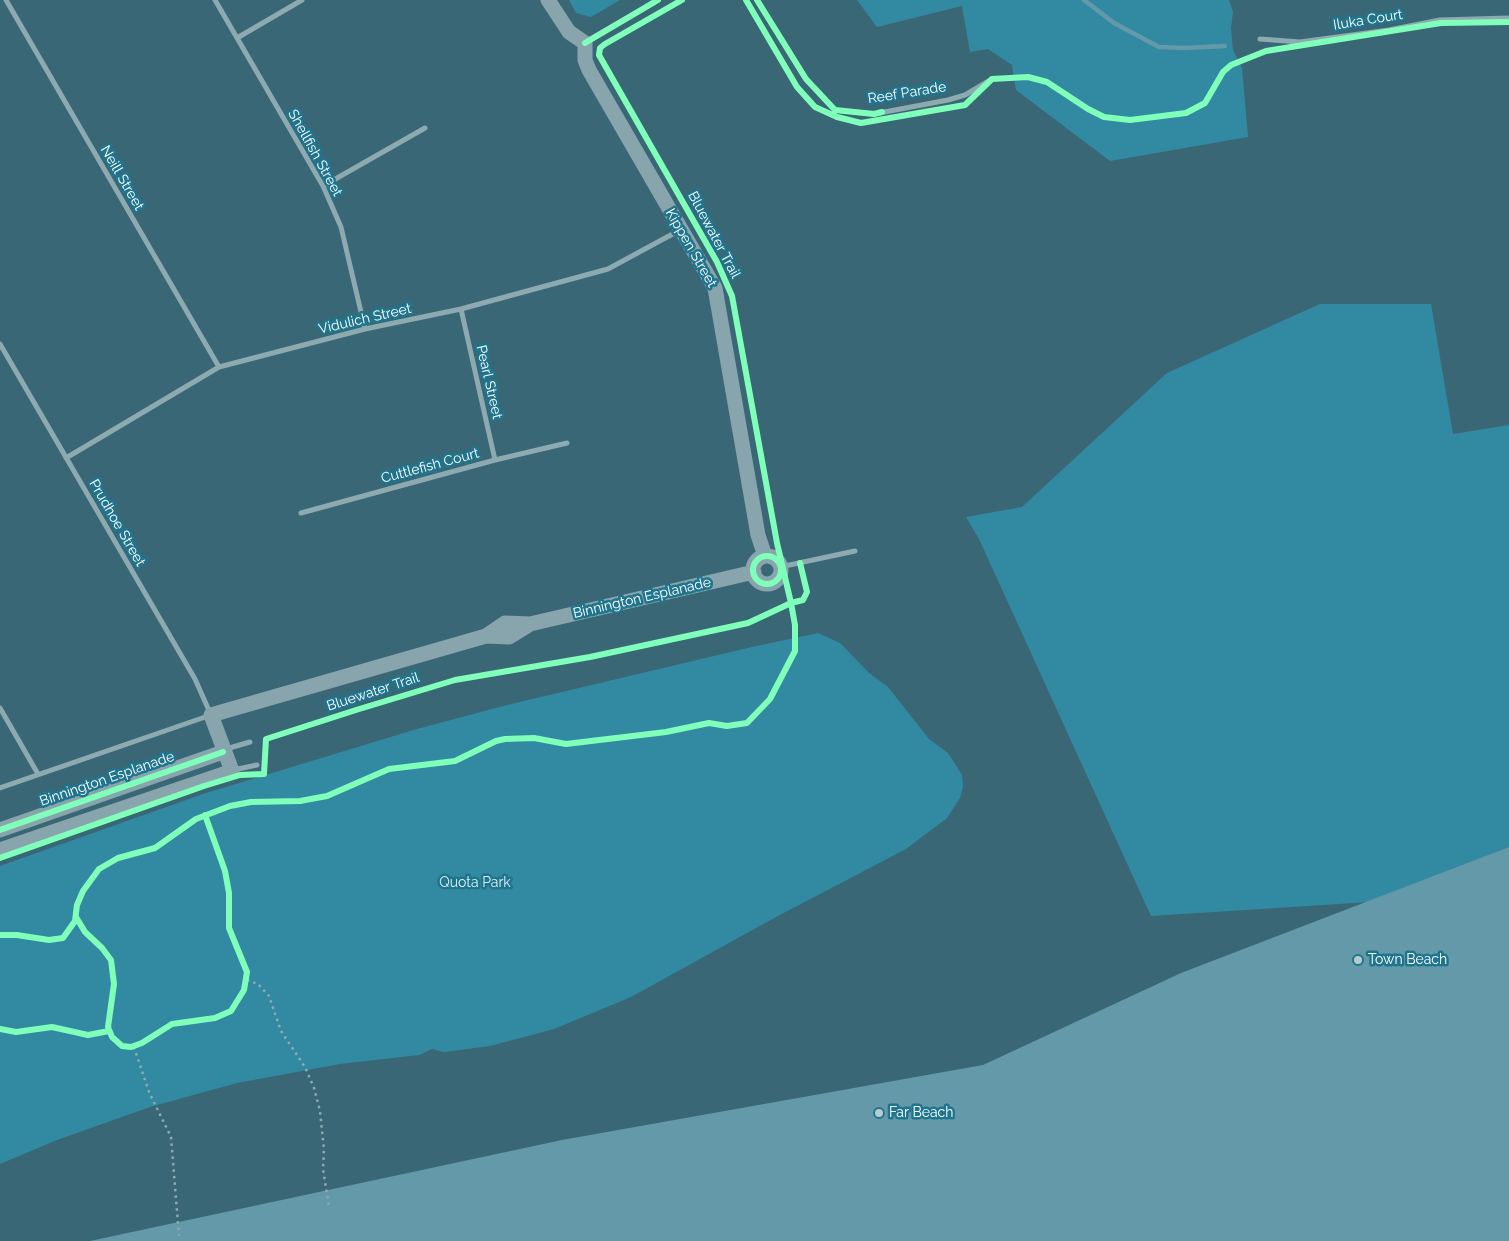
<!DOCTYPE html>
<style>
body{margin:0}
canvas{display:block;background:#396775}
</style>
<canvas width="1509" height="1241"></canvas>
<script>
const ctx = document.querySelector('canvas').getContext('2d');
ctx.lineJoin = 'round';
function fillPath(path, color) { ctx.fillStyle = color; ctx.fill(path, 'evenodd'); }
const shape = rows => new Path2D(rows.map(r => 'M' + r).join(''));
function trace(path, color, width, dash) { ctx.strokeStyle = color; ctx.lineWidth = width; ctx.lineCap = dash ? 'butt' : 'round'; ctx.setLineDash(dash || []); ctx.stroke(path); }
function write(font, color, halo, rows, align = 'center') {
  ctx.font = font + ' Raleway,sans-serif'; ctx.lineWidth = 5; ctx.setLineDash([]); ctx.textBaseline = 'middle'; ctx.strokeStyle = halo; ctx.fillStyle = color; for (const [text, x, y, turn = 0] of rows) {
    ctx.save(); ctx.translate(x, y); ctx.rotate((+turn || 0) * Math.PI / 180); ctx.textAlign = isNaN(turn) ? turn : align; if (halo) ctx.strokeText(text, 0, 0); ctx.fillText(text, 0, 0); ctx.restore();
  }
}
fillPath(shape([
 [569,0,620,0,591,17,576,13],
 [857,0,1229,0,1233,12,1231,28,1233,50,1242,68,1248,137,1110,161,1016,90,1012,65,988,49,970,52,962,6,877,27],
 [1320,304,1431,304,1453,434,1509,425,1509,847,1370,902,1151,916,979,539,966,517,1022,507,1167,373],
 [818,633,840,643,869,673,888,687,929,739,948,753,962,775,963,787,960,798,947,818,906,849,776,917,631,997,554,1029,490,1046,444,1052,432,1049,419,1055,340,1064,237,1083,150,1107,57,1140,0,1164,0,866,203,794,417,729,507,705,752,647]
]), '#328aa2');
fillPath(shape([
 [1509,847,1509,1241,90,1241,562,1140,983,1065,1181,973]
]), '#6399a9');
trace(shape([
 [1084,0,1114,23,1159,47,1185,48,1225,46]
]), '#6399a9', 4.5);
trace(shape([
 [247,980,258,984,269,996,281,1031,305,1067,314,1088,320,1111,324,1150,323,1169,329,1207],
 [134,1047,149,1092,171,1137,179,1236]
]), '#8daab1', 2.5, [2.5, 4]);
trace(shape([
 [6,0,219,367],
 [215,0,323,186,341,227,365,329],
 [757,0,806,79,835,110,874,114,948,100,965,95,992,79],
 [237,38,302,0],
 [1260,39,1300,42,1389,30,1440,20,1509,18],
 [587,41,658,0],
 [323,186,425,128],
 [461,309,495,460],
 [0,344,195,679,211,715,0,788],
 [66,458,219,367,365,329,461,309,608,269,680,230],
 [301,513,495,460,567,443],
 [780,567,855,551],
 [0,708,38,774],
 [226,749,250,742],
 [233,770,257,765]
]), '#8daab1', 5);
trace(shape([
 [548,0,569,32,585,43,585,60,589,70,715,288,758,535,765,556],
 '753 570a14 14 0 1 1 28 0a14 14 0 1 1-28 0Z',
 [486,636,509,637,530,624],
 [0,830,223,752],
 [0,850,232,771,211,715,486,636,505,623,530,624,754,572]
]), '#88a5ad', 15);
trace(shape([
 [746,0,797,87,815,107,837,117,861,123,965,105,992,79,1028,77,1047,82,1088,109,1104,117,1130,120,1186,113,1205,103,1223,72,1231,65,1266,51,1441,23,1509,22],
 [757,0,806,79,835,110,874,114,882,112],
 [585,43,658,0],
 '753 570a14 14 0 1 1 28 0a14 14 0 1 1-28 0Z',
 [0,830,223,752],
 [0,858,204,786,240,775,264,774,266,739,356,710,455,680,590,657,748,623,791,603,777,543,732,296,717,262,599,55,600,48,605,44,682,0],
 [76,917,85,932,102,948,111,960,114,984,108,1027,112,1037,122,1046,131,1047,142,1043,172,1024,215,1018,231,1011,244,990,247,972,229,928,229,893,225,871,205,815],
 [0,935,17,935,49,940,63,938,75,921,77,905,83,891,99,869,118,858,155,848,196,819,230,806,251,802,300,801,327,796,389,769,455,761,496,741,505,739,534,738,566,744,666,732,709,723,727,726,747,723,770,699,795,651,795,625,791,603,803,600,807,592,800,563],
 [0,1029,16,1032,52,1027,88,1035,109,1031]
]), '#80ffba', 6);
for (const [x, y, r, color] of [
 [1358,960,5,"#bacacf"],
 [879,1113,5,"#bacacf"]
]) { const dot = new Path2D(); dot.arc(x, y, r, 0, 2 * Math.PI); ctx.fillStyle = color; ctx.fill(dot); trace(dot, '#20758e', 2); }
write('14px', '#fff', '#20758e', [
 ["Iluka Court",1368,20,-9],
 ["Reef Parade",907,93,-9],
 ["Shellfish Street",315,153,61],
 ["Neill Street",122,178,60],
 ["Bluewater Trail",714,235,62],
 ["Kippen Street",691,248,60],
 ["Vidulich Street",365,319,-13],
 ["Pearl Street",489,382,77],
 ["Cuttlefish Court",430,466,-15],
 ["Prudhoe Street",117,523,60],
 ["Binnington Esplanade",642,598,-13],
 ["Bluewater Trail",373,692,-18],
 ["Binnington Esplanade",107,779,-19]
]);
write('14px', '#d8f2fa', '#20758e', [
 ["Quota Park",475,883]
]);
write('14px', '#fff', '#20758e', [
 ["Town Beach",1368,960],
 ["Far Beach",889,1113]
], 'left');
</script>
